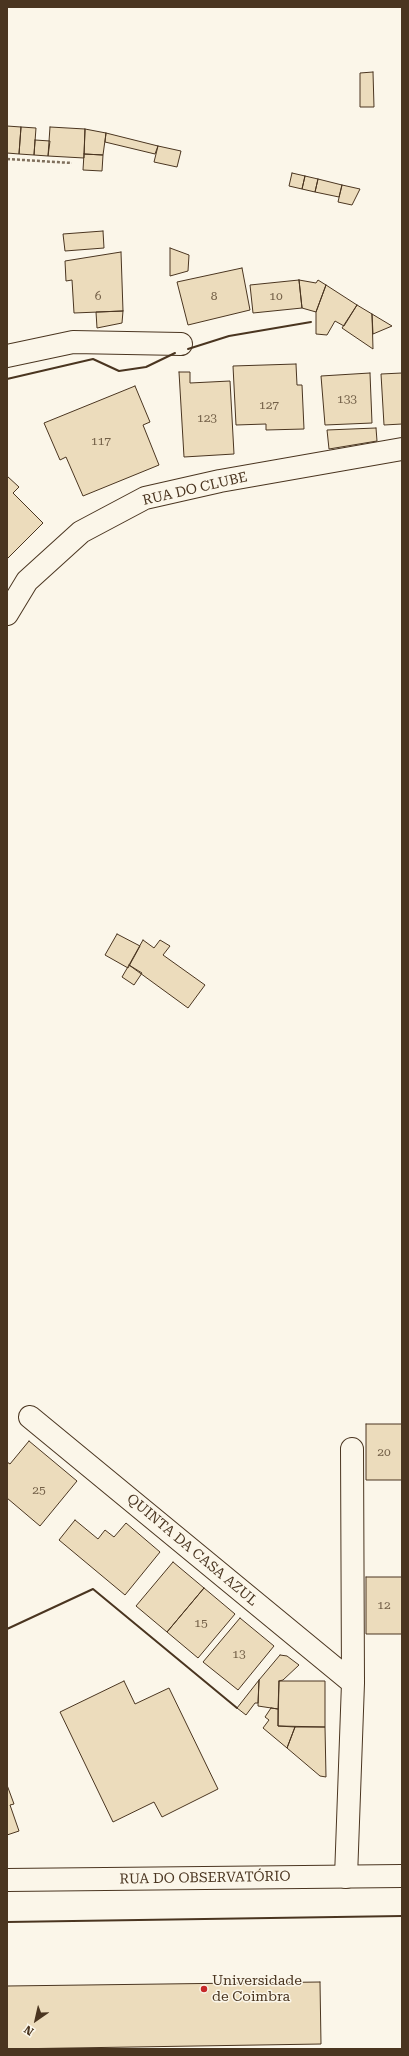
<!DOCTYPE html>
<meta charset="utf-8">
<style>
body{margin:0}
#map{position:relative;width:409px;height:2056px;overflow:hidden;background:#fbf6e9;font-family:"Roboto Serif",serif}
canvas{display:block}
.frame{position:absolute;inset:0;border:8px solid #4a3520;pointer-events:none}
.north{position:absolute;left:16px;top:2000px;width:40px;height:40px;-webkit-text-stroke:3px #fbf6e9;paint-order:stroke;rotate:214deg;font-size:11px;font-weight:700;line-height:16px;text-align:center;color:#4a3520}
.north::after{content:'';display:block;margin:auto;width:14px;height:18px;background:#4a3520;clip-path:polygon(50% 0,100% 100%,50% 72%,0 100%)}
</style>
<div id="map">
<canvas width="409" height="2056"></canvas>
<div class="frame"></div>
<div class="north">N</div>
</div>
<script>
const ctx = document.querySelector('canvas').getContext('2d');
ctx.lineJoin = 'round';
function fillPath(path, color) { ctx.fillStyle = color; ctx.fill(path, 'evenodd'); }
const shape = rows => new Path2D(rows.map(r => 'M' + r).join(''));
function trace(path, color, width, dash) { ctx.strokeStyle = color; ctx.lineWidth = width; ctx.lineCap = dash ? 'butt' : 'round'; ctx.setLineDash(dash || []); ctx.stroke(path); }
function write(font, color, halo, rows, align = 'center') {
  ctx.font = font + ' "Roboto Serif",serif'; ctx.lineWidth = 3; ctx.setLineDash([]); ctx.textBaseline = 'middle'; ctx.strokeStyle = halo; ctx.fillStyle = color; for (const [text, x, y, turn = 0] of rows) {
    ctx.save(); ctx.translate(x, y); ctx.rotate((+turn || 0) * Math.PI / 180); ctx.textAlign = isNaN(turn) ? turn : align; if (halo) ctx.strokeText(text, 0, 0); ctx.fillText(text, 0, 0); ctx.restore();
  }
}
const building = shape([
 [373,72,374,107,360,107,360,73,373,72],
 [7,126,21,127,19,154,7,153,7,126],
 [21,127,36,128,34,155,19,154,21,127],
 [50,127,85,129,84,158,48,156,50,127],
 [85,129,106,133,103,155,84,154,85,129],
 [106,133,158,146,155,154,105,142,106,133],
 [35,140,50,141,48,156,34,155,35,140],
 [158,146,181,151,177,167,154,162,158,146],
 [84,154,103,155,102,171,83,170,84,154],
 [292,173,305,176,302,189,289,186,292,173],
 [305,176,318,179,315,192,302,189,305,176],
 [318,179,342,185,339,197,315,192,318,179],
 [342,185,360,189,352,205,338,202,342,185],
 [103,231,104,248,65,251,63,234,103,231],
 [170,248,189,255,188,271,170,276,170,248],
 [121,252,123,311,74,313,72,280,66,281,65,261,121,252],
 [242,268,250,310,188,325,177,282,242,268],
 [299,280,316,283,318,280,326,285,316,312,302,308,299,280],
 [299,280,302,308,253,313,250,285,299,280],
 [326,285,357,305,344,326,335,321,327,335,316,334,316,312,326,285],
 [357,305,372,314,373,349,342,328,357,305],
 [123,311,122,323,97,328,96,312,123,311],
 [372,314,392,326,373,334,372,314],
 [296,364,297,385,302,385,304,429,266,430,266,424,236,425,233,366,296,364],
 [179,372,190,372,190,383,230,381,234,454,184,457,179,372],
 [370,373,372,423,325,425,321,376,370,373],
 [402,373,402,424,384,425,381,374,402,373],
 [135,386,150,422,143,425,159,465,83,496,66,457,60,460,44,423,135,386],
 [376,428,377,441,329,449,327,430,376,428],
 [7,476,19,487,13,493,43,523,7,559,7,476],
 [117,934,140,946,128,968,105,955,117,934],
 [143,940,154,948,160,940,170,946,163,955,205,985,188,1008,129,965,143,940],
 [129,965,142,973,134,985,122,977,129,965],
 [366,1424,402,1424,402,1480,366,1480,366,1424],
 [29,1441,77,1481,40,1526,7,1498,7,1462,10,1464,29,1441],
 [75,1520,98,1539,105,1530,114,1537,126,1523,160,1552,125,1595,59,1540,75,1520],
 [173,1562,204,1588,167,1632,136,1606,173,1562],
 [366,1577,402,1577,402,1634,366,1634,366,1577],
 [204,1588,235,1614,198,1658,167,1632,204,1588],
 [240,1618,274,1646,238,1690,203,1662,240,1618],
 [280,1655,287,1656,299,1665,283,1680,279,1681,278,1709,258,1706,259,1680,280,1655],
 [259,1680,258,1703,255,1703,246,1715,237,1708,259,1680],
 [124,1681,135,1704,169,1688,218,1789,162,1817,154,1802,113,1822,60,1712,124,1681],
 [279,1681,325,1681,325,1727,278,1726,279,1681],
 [271,1708,278,1709,278,1726,295,1727,287,1748,263,1728,269,1720,265,1717,271,1708],
 [295,1727,325,1727,326,1777,320,1776,287,1748,295,1727],
 [7,1785,14,1804,10,1805,19,1831,7,1835,7,1785],
 [320,1982,321,2044,7,2049,7,1986,320,1982]
]);
fillPath(building, '#ecdcbc');
trace(building, '#4a3520', 1);
const minor = shape([
 [7,356,73,342,181,344],
 [7,614,27,581,81,532,145,498,220,481,402,449],
 [30,1417,353,1683],
 [346,1877,353,1683,352,1449]
]);
const tertiary = shape([
 [7,1880,402,1876]
]);
trace(minor, '#4a3520', 24);
trace(tertiary, '#4a3520', 24);
trace(shape([
 [7,159,72,163]
]), '#7f6f5c', 2.5, [3, 2]);
trace(minor, '#fbf6e9', 22);
trace(tertiary, '#fbf6e9', 22);
trace(shape([
 [188,349,229,336,311,322],
 [7,379,93,359,119,371,146,367,175,353],
 [7,1629,93,1589,237,1708],
 [7,1922,402,1916]
]), '#4a3520', 2);
for (const [x, y, r, color] of [
 [204,1989,4,"#c62828"]
]) { const dot = new Path2D(); dot.arc(x, y, r, 0, 2 * Math.PI); ctx.fillStyle = color; ctx.fill(dot); trace(dot, '#fbf6e9', 1.5); }
write('12px', '#725f47', null, [
 ["6",98,296],
 ["8",214,296],
 ["10",276,296],
 ["133",347,399],
 ["127",269,405],
 ["123",207,418],
 ["117",101,441],
 ["20",384,1452],
 ["25",39,1490],
 ["12",384,1605],
 ["15",201,1623],
 ["13",239,1654]
]);
write('14px', '#4a3520', '#fbf6e9', [
 ["RUA DO CLUBE",195,489,-13],
 ["QUINTA DA CASA AZUL",192,1550,40],
 ["RUA DO OBSERVATÓRIO",205,1878,-1]
]);
write('14px', '#4a3520', '#fbf6e9', [
 ["Universidade",212,1981],
 ["de Coimbra",212,1997]
], 'left');
</script>
